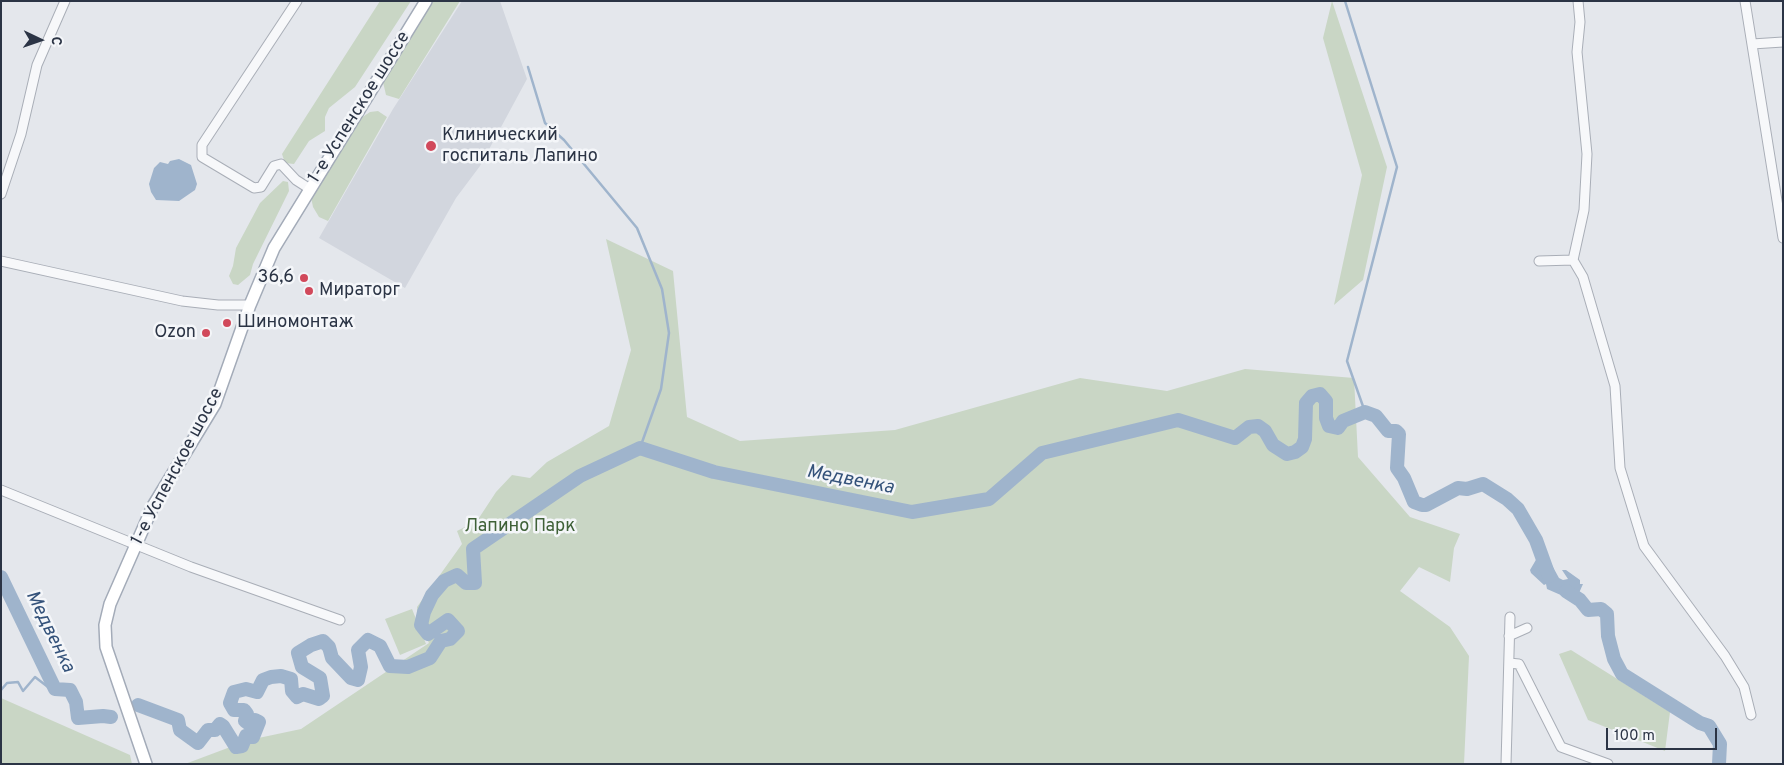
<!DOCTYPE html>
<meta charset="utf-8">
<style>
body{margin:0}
#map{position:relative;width:1784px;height:765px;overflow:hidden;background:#e4e7ec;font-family:Overpass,sans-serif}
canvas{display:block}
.frame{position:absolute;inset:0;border:2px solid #2b3445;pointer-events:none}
.north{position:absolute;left:15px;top:15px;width:50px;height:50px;-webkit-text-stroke:4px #f4f6f9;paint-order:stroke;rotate:93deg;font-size:14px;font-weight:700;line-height:20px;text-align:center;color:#2b3445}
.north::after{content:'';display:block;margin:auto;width:18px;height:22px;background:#2b3445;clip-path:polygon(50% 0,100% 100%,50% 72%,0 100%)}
.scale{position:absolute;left:1606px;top:728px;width:111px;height:22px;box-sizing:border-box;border:2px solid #2b3445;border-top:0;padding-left:6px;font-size:15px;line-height:18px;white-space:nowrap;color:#2b3445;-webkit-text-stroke:4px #f4f6f9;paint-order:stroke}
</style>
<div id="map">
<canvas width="1784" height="765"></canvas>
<div class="frame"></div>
<div class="north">С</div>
<div class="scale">100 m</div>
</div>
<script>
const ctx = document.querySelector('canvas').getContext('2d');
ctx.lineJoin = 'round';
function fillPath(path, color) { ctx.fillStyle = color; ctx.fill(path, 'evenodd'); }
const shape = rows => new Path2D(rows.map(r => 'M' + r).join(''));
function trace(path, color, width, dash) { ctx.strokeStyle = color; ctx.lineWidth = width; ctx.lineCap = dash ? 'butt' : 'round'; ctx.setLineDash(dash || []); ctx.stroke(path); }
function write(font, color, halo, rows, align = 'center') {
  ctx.font = font + ' Overpass,sans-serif'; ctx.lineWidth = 5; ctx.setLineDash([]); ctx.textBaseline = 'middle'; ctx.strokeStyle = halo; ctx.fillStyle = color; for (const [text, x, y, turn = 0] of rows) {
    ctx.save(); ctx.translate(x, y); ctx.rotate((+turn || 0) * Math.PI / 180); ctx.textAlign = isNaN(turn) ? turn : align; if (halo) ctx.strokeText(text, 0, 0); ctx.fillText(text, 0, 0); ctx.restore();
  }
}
fillPath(shape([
 [462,1,500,1,527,79,480,166,456,198,405,288,319,238,393,109]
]), '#d2d6de');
fillPath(shape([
 [380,1,411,1,355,87,329,108,325,117,325,131,309,141,294,164,285,163,282,154],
 [433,1,460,1,399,99,386,95,383,82,386,74],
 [1332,1,1387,167,1363,280,1334,305,1362,175,1323,38],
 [378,111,387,117,328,221,319,217,313,207,311,197,361,118,370,112],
 [283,181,288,182,289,191,253,264,250,275,238,285,233,284,229,276,233,266,236,248,260,203],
 [606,239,673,271,687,417,740,441,895,430,1080,378,1167,391,1245,369,1354,378,1358,457,1410,517,1460,534,1454,548,1450,582,1419,567,1400,591,1450,627,1469,656,1464,764,185,764,249,740,301,729,429,643,418,622,417,607,462,544,457,531,477,521,496,492,512,475,530,478,547,462,609,426,631,350],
 [412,609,426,644,400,655,385,619],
 [1571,650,1670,712,1665,751,1588,720,1559,654],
 [1,698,130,755,132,764,1,764]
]), '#c9d6c5');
fillPath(shape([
 [179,159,191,165,197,184,195,190,179,201,156,200,151,192,149,184,154,168,160,162,168,164,170,161],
 [1537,558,1548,558,1559,578,1563,580,1568,579,1562,570,1566,570,1580,580,1580,584,1583,584,1579,593,1580,600,1572,596,1563,596,1547,589,1546,584,1544,585,1531,573,1530,570]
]), '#9fb4cc');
trace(shape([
 [1345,1,1397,167,1347,361,1365,412],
 [528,67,545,123,564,140,637,228,662,289,669,333,661,389,640,448],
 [1,690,7,683,18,682,23,691,35,677,48,687,55,689]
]), '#9fb4cc', 2.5);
trace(shape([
 [1,577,55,689,70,690,76,702,78,718,103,716,111,717],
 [1566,591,1580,600,1588,610,1601,609,1607,614,1608,636,1614,659,1622,674,1700,723,1709,726,1720,744,1719,764],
 [138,705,178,720,180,730,198,743,208,730,215,730,220,724,223,726,236,747,242,746,246,736,253,737,259,722,255,720,249,724,245,721,247,714,244,710,234,710,230,703,234,692,246,689,257,692,263,680,271,677,281,676,291,679,292,691,297,697,303,694,319,699,323,696,320,678,302,667,298,653,311,645,323,641,329,647,332,658,351,678,358,680,361,667,358,650,368,640,380,646,390,666,408,667,430,658,441,641,450,639,458,631,448,620,428,634,421,625,424,612,432,595,444,581,457,575,466,583,475,583,473,549,580,476,640,448,714,472,912,512,989,499,1042,453,1178,420,1235,438,1249,427,1258,426,1265,431,1273,445,1287,454,1295,452,1302,447,1305,439,1306,403,1312,396,1320,394,1326,401,1326,418,1329,426,1338,428,1343,421,1365,412,1376,416,1388,431,1396,431,1399,434,1397,468,1404,478,1414,502,1422,505,1426,505,1458,488,1467,489,1483,484,1507,499,1518,509,1536,540,1549,576]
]), '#9fb4cc', 14);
const minor = shape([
 [297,1,202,145,202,157,254,188,261,187,274,166,281,164,296,180,310,189],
 [1745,1,1783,238],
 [1752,44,1783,42],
 [1,194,21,134,37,65,65,1],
 [1573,260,1583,277,1615,386,1620,468,1644,546,1725,656,1744,687,1751,715],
 [1,261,182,301,218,305,250,305],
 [1539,261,1573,260,1584,210,1587,154,1577,52,1580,22,1578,1],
 [1,490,191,567,340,620],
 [1509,636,1527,628],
 [1509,663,1519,664,1561,747,1608,764],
 [1506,764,1510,617]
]);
const major = shape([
 [146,764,106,647,105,625,110,604,153,506,215,404,250,305,274,248,426,1]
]);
trace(minor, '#a9aeb7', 11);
trace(major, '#a3abb8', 14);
trace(minor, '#f7f8fa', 9);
trace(major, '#fff', 11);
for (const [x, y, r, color] of [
 [431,146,6,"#d1495b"],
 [304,278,5,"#d1495b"],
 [309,291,5,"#d1495b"],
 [227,323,5,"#d1495b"],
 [206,333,5,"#d1495b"]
]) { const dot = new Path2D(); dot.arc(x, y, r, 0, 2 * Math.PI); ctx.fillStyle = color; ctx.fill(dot); trace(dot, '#f4f6f9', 2); }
write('18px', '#2b3445', '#f4f6f9', [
 ["1-е Успенское шоссе",360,108,-58],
 ["1-е Успенское шоссе",178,467,-62]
]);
write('18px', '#2b3445', '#f4f6f9', [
 ["Клинический",442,136],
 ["госпиталь Лапино",442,157],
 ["36,6",294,278,"right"],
 ["Мираторг",319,291],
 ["Шиномонтаж",237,323],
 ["Ozon",196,333,"right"]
], 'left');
write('18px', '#3f6138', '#f4f6f9', [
 ["Лапино Парк",520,527]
]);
write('italic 19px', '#34527a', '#f4f6f9', [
 ["Медвенка",850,481,11],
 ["Медвенка",49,632,64]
]);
</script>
